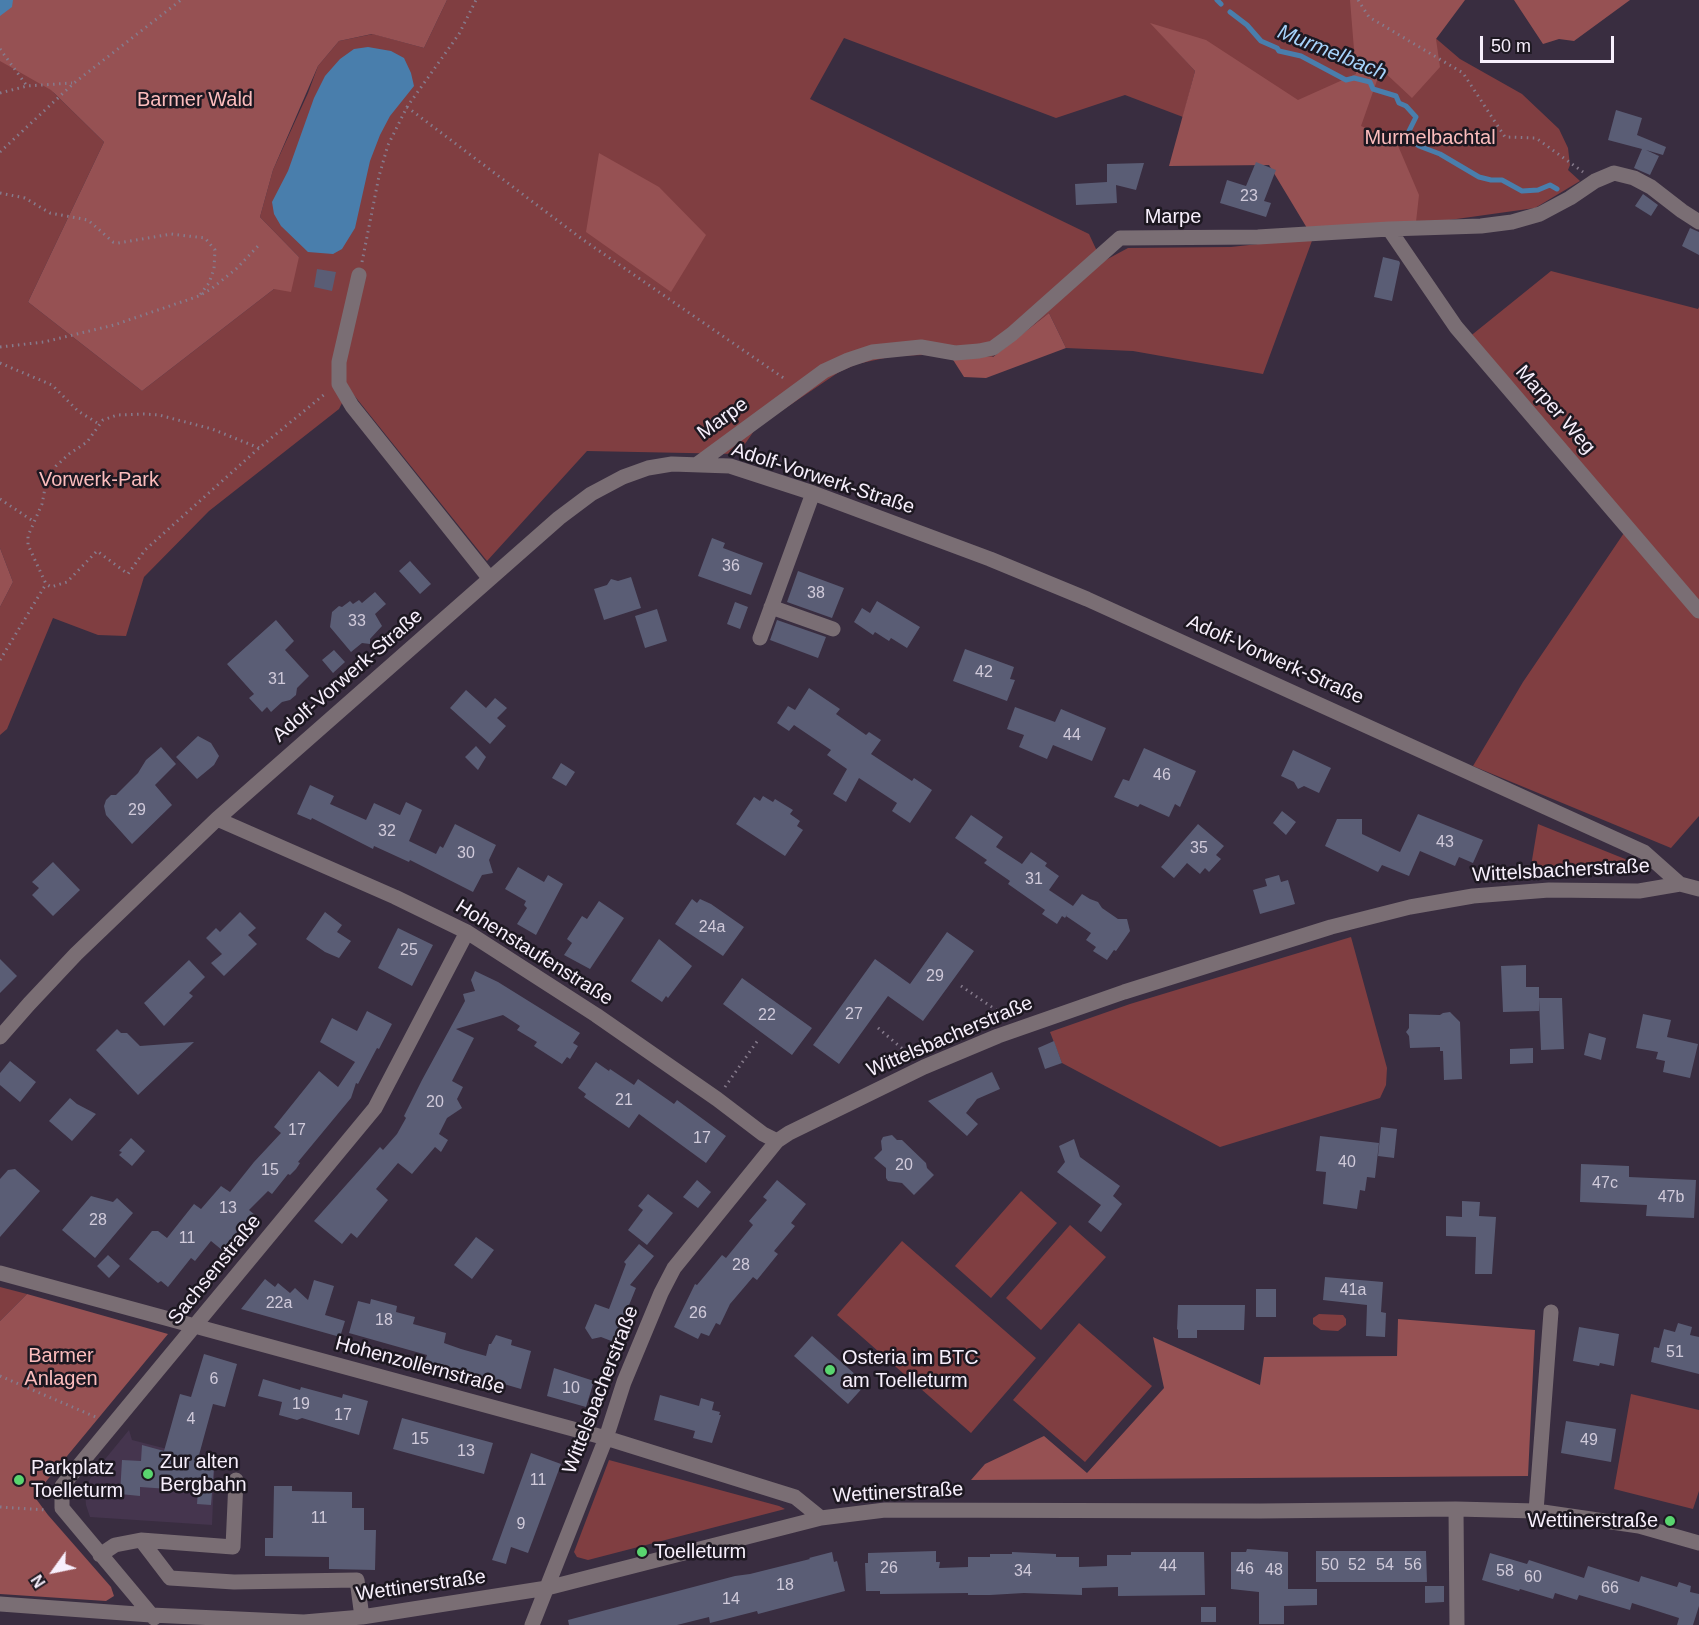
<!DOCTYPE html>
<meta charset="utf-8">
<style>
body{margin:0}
#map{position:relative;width:1699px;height:1625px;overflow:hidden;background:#392d40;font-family:Helvetica,sans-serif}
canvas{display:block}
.north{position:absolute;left:24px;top:1541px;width:60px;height:60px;-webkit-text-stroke:4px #1d1821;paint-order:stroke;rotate:237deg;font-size:16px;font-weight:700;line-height:24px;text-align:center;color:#f7effc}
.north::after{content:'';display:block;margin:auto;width:21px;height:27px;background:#f7effc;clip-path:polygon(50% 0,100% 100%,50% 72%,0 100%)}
.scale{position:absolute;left:1480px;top:36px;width:134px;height:27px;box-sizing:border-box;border:3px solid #f7effc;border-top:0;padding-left:8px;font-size:18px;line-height:21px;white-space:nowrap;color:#f7effc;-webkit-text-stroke:4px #1d1821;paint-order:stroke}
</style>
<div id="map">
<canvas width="1699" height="1625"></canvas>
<div class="north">N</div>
<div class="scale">50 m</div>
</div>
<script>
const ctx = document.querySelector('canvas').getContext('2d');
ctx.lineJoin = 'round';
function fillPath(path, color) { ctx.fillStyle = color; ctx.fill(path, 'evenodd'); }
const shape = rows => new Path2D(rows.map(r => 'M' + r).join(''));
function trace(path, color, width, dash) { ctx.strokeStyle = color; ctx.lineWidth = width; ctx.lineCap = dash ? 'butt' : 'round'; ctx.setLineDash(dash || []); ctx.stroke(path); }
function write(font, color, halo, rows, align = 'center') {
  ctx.font = font + ' Helvetica,sans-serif'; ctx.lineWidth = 5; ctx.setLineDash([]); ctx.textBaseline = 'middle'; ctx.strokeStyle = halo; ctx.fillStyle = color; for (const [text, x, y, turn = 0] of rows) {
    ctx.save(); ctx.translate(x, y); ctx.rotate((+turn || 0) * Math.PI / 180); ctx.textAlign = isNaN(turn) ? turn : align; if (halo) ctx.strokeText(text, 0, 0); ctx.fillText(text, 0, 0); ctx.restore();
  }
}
fillPath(shape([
 [129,1430,132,1440,171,1450,215,1456,212,1525,90,1517,86,1505,85,1494,88,1483,92,1475]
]), '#45354e');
fillPath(shape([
 [0,0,54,93,104,142,28,302,142,391,274,289,299,257,260,217,273,170,308,93,318,66,339,41,373,34,424,48,447,0,1391,0,1460,59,1522,94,1559,129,1568,148,1570,165,1568,170,1580,181,1535,208,1435,222,1356,226,1161,34,1195,71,1183,117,1125,95,1056,118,844,38,810,99,1089,234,1102,262,1128,248,1231,247,1313,238,1263,374,1133,351,1066,348,1049,313,992,357,923,355,894,356,857,364,839,372,756,428,738,454,587,451,487,561,349,389,339,409,209,511,144,577,126,636,98,635,53,618,7,729,0,735,0,607,13,582,0,548],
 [1551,271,1698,309,1699,307,1699,816,1671,848,1473,766,1523,682,1624,533,1463,342],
 [1538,824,1630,861,1636,864,1638,867,1635,871,1630,872,1574,870,1530,872],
 [1351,937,1387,1068,1386,1085,1380,1098,1220,1147,1062,1063,1050,1032,1130,1004],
 [1021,1191,1057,1223,991,1298,955,1266],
 [1070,1225,1106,1257,1041,1330,1006,1298],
 [902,1241,1036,1358,971,1433,837,1315],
 [0,1287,27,1294,0,1321],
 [1319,1314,1343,1315,1346,1319,1346,1325,1338,1331,1321,1330,1313,1324,1313,1318],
 [1079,1323,1152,1386,1085,1462,1013,1400],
 [1631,1394,1699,1410,1699,1491,1693,1509,1614,1489],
 [609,1460,779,1506,785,1509,588,1560,577,1557,574,1552]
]), '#803e41');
fillPath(shape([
 [0,0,447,0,424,48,372,34,339,41,318,66,273,170,260,217,299,257,291,292,274,289,142,391,28,302,104,142,51,90,0,61],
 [1350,0,1465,0,1436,39,1440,67,1412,98,1381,69,1361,126,1396,141,1419,195,1416,222,1313,238,1269,165,1169,166,1195,71,1150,23,1206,40,1298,100,1356,74],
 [1514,0,1630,0,1574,41,1559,39,1543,44],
 [599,153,659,187,706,235,671,292,586,232],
 [1049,313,1066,348,986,378,964,377,950,355,993,357],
 [0,548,13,582,0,607],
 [27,1294,168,1334,34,1496,48,1515,111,1587,114,1596,106,1601,0,1594,0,1321],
 [1398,1319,1535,1330,1528,1476,971,1480,985,1464,1044,1436,1087,1473,1164,1388,1153,1337,1260,1385,1264,1357,1397,1356]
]), '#965153');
fillPath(shape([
 [0,0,13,0,12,7,0,16],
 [368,47,391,51,404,58,411,73,414,86,390,116,380,135,370,161,355,228,342,249,333,254,308,252,281,226,274,214,272,202,288,171,314,98,325,76,340,59,354,49]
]), '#497eac');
trace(shape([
 [1217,0,1221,4],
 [1230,12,1247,25,1261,41,1277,48,1279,51,1301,56,1346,80,1354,78,1370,82,1373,89,1396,96,1399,103,1406,106,1416,117,1406,137,1419,146,1440,154,1479,177,1491,180,1502,180,1522,191,1538,190,1550,185,1557,189]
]), '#497eac', 5);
fillPath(shape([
 [1616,110,1642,118,1637,135,1666,147,1663,155,1646,150,1659,156,1650,175,1634,168,1642,149,1608,140],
 [1256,162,1276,170,1264,201,1271,203,1266,217,1220,203,1227,180,1246,186],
 [1144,163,1136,190,1116,185,1117,203,1076,205,1075,184,1107,182,1107,164],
 [1643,194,1658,205,1651,216,1635,206],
 [1690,228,1699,232,1699,255,1682,246],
 [1383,257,1399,261,1400,263,1392,301,1374,297],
 [317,269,336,272,332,291,314,287],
 [712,538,725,543,723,548,763,563,751,595,698,576],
 [410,561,431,584,420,594,399,571],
 [798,571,844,588,832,618,787,602],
 [631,577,641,608,604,620,594,589,607,585,611,579,618,581],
 [375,592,386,604,375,614,382,626,370,639,370,644,362,643,351,652,330,627,332,612,339,606,342,607,350,601,353,604,359,600,362,603],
 [877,601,920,627,907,648,891,638,889,641,875,632,873,635,854,622,862,608,870,613],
 [735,602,748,607,740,629,727,624],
 [657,609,667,641,645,648,635,616],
 [276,620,294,641,285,650,309,676,297,688,296,695,290,700,282,702,271,712,267,707,262,712,249,698,254,694,227,664],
 [777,620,826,637,818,658,770,640],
 [965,649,1014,667,1010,679,1015,680,1007,701,953,681],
 [334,650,345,662,333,673,322,660],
 [809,688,840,709,836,714,866,735,869,732,881,740,871,754,912,781,914,778,932,790,910,823,892,811,897,803,859,778,846,802,833,794,847,769,827,755,831,750,794,725,789,731,777,723,788,706,795,710],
 [466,690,486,708,495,698,507,708,497,718,506,726,490,744,450,708],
 [1015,707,1055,722,1061,709,1106,728,1092,761,1053,745,1047,759,1019,747,1024,735,1007,729],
 [198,736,211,743,219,756,214,765,197,779,176,757],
 [476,746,486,757,478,770,465,757],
 [161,747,176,764,155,785,172,805,132,844,106,815,104,806,106,800,111,795,116,795,138,773,146,760],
 [1144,748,1196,771,1180,807,1175,804,1169,817,1140,804,1138,807,1114,797,1123,779,1129,781],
 [1293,750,1331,768,1319,793,1304,786,1298,789,1294,782,1281,776],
 [561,763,575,772,566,786,552,778],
 [310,785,334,796,330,804,366,820,374,803,400,815,406,802,422,810,409,841,436,854,440,846,443,848,455,824,496,845,489,860,493,873,482,875,473,892,410,860,409,862,374,846,373,849,312,818,311,820,297,814],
 [763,796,773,802,775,799,793,810,790,814,800,821,797,826,803,830,785,856,736,824,754,797,760,801],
 [1282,811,1296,822,1286,835,1273,823],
 [1418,814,1483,840,1473,863,1459,857,1455,866,1420,851,1409,876,1382,865,1378,872,1325,846,1337,819,1362,819,1362,834,1400,852],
 [971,815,1003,837,996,847,1022,864,1031,852,1047,863,1045,866,1059,876,1049,890,1073,906,1082,894,1090,899,1098,902,1102,908,1118,919,1127,919,1130,931,1116,951,1114,950,1107,960,1093,951,1096,947,1086,940,1091,933,1066,916,1068,913,1065,918,1062,916,1057,924,1042,914,1045,910,1008,884,1010,881,984,863,987,860,955,838],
 [1198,824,1224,846,1216,855,1221,859,1209,872,1205,868,1200,874,1187,863,1174,878,1161,867],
 [53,862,80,890,53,916,32,895,39,888,32,882],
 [518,867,544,882,548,875,563,884,536,935,517,924,527,908,524,905,526,901,505,889],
 [1279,875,1281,882,1288,880,1295,904,1260,914,1253,890,1267,886,1265,879],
 [692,899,697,903,700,899,711,904,744,927,723,956,675,924],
 [599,901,624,918,590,969,564,955,572,943,567,939,582,916,587,919],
 [240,912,256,928,248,935,257,944,224,976,211,963,222,954,206,938,216,928,220,932],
 [325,912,342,925,337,932,351,941,339,958,325,952,306,939],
 [398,928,433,945,412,986,378,968],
 [947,932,974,951,923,1021,888,996,839,1064,813,1045,875,959,910,984],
 [659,939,692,966,668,998,666,996,662,1002,631,981],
 [0,959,17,976,0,993],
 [189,960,205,977,189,993,193,996,164,1026,144,1003],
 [1526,965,1526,987,1539,987,1539,1011,1503,1012,1501,966],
 [475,971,498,982,580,1033,573,1043,578,1046,570,1059,567,1057,562,1064,534,1046,537,1042,517,1030,520,1026,503,1015,456,1029,474,1038,452,1081,463,1087,457,1099,462,1108,447,1118,439,1134,448,1140,441,1152,435,1147,412,1174,398,1163,376,1189,388,1200,357,1238,351,1233,342,1244,314,1221,380,1147,383,1150,397,1134,406,1118,404,1116,422,1080,465,1001,463,994,475,991,471,980],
 [742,978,812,1028,792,1055,723,1004],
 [1539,998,1562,998,1564,1049,1541,1050],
 [367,1011,392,1024,379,1049,377,1048,358,1084,356,1083,351,1098,298,1162,300,1163,296,1169,290,1175,288,1174,272,1194,268,1191,249,1210,260,1219,247,1220,222,1250,211,1241,195,1261,191,1258,168,1287,161,1281,158,1283,129,1259,152,1231,158,1231,167,1238,194,1204,201,1209,221,1186,230,1192,254,1162,281,1133,274,1127,319,1071,338,1087,355,1062,320,1042,332,1018,357,1031],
 [1450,1012,1460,1022,1462,1079,1444,1080,1443,1051,1440,1051,1440,1047,1410,1048,1409,1036,1406,1032,1409,1028,1409,1014,1440,1015,1443,1013],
 [1643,1014,1671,1020,1667,1037,1698,1044,1690,1078,1663,1072,1665,1061,1656,1059,1658,1052,1636,1048],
 [117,1029,121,1033,127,1033,140,1046,194,1042,138,1095,96,1050],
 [1589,1033,1606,1038,1601,1060,1584,1055],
 [1054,1041,1062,1063,1045,1069,1038,1048],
 [1533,1048,1533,1063,1510,1064,1510,1049],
 [10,1061,36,1082,20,1102,0,1085,0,1073],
 [596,1062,609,1071,610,1069,634,1085,638,1079,674,1104,677,1100,726,1136,706,1163,639,1114,629,1128,584,1097,586,1094,578,1088],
 [992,1072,1000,1089,977,1099,966,1113,978,1124,967,1136,928,1101],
 [70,1098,77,1104,96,1114,72,1141,49,1121],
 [1381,1127,1397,1129,1394,1158,1378,1156],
 [892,1135,897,1140,902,1140,926,1163,927,1168,934,1175,914,1195,902,1183,888,1181,886,1178,886,1168,874,1158,882,1150,881,1141,883,1137],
 [1320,1136,1379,1143,1375,1178,1367,1177,1365,1191,1360,1190,1357,1209,1323,1204,1326,1172,1316,1171],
 [131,1138,145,1151,132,1166,119,1155,122,1152,119,1151],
 [1074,1139,1080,1157,1120,1186,1113,1196,1122,1204,1101,1232,1088,1222,1101,1205,1057,1172,1065,1162,1059,1146],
 [1581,1164,1629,1166,1629,1177,1696,1180,1694,1218,1646,1216,1647,1205,1580,1202],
 [15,1169,40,1191,0,1237,0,1179,8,1170],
 [697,1180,711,1192,698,1208,683,1197],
 [777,1180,806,1204,791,1223,795,1226,774,1251,778,1254,757,1280,753,1277,730,1304,720,1325,716,1323,709,1336,701,1333,698,1339,674,1327,695,1284,697,1285,722,1255,726,1258,753,1225,749,1221,767,1200,763,1197],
 [648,1194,673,1213,647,1245,628,1230,643,1210,638,1206],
 [91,1196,113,1202,117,1198,133,1213,95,1258,62,1230],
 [1462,1201,1480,1202,1479,1216,1496,1217,1492,1274,1475,1274,1476,1237,1446,1236,1446,1216,1462,1217],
 [476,1237,494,1250,472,1279,454,1265],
 [639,1244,654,1256,630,1285,636,1288,614,1342,601,1337,592,1339,585,1328,595,1304,609,1309,626,1264,624,1262],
 [108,1255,120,1266,109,1278,97,1266],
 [1325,1277,1383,1282,1381,1312,1386,1313,1385,1337,1366,1336,1367,1305,1323,1300],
 [265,1279,275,1287,278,1283,290,1293,295,1288,308,1300,314,1280,334,1286,325,1315,345,1321,340,1337,241,1309],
 [1256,1289,1276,1289,1276,1317,1256,1317],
 [371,1299,397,1306,396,1312,415,1317,413,1324,446,1333,444,1343,461,1349,486,1356,489,1344,491,1344,496,1335,512,1340,511,1345,531,1351,521,1389,425,1361,427,1355,349,1333,358,1301,370,1304],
 [1178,1305,1245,1305,1244,1330,1197,1330,1197,1338,1178,1338,1178,1329,1177,1330],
 [1678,1323,1692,1327,1690,1335,1699,1337,1699,1374,1651,1362,1654,1347,1659,1348,1664,1329,1675,1332],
 [1579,1327,1619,1334,1614,1366,1600,1363,1599,1366,1573,1361],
 [812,1336,866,1384,848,1404,794,1356],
 [204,1354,237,1364,225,1407,213,1404,196,1466,214,1468,211,1505,197,1504,198,1491,140,1487,140,1496,120,1494,122,1460,141,1461,142,1445,164,1451,180,1394,191,1397],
 [554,1368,594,1381,586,1407,547,1396],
 [263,1379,300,1390,301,1387,342,1398,343,1394,368,1401,359,1435,302,1418,297,1420,279,1415,282,1402,258,1396],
 [660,1395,699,1406,701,1398,714,1402,712,1410,720,1412,719,1415,721,1415,712,1443,693,1438,695,1431,654,1420],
 [402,1418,493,1443,484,1474,393,1449],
 [1566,1421,1616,1429,1611,1462,1561,1453],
 [531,1453,561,1464,528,1553,511,1547,506,1564,492,1560],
 [274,1486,292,1486,292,1491,352,1492,352,1508,364,1508,364,1530,376,1530,375,1570,329,1569,329,1557,265,1556,265,1538,273,1538],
 [1247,1549,1288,1552,1288,1589,1317,1589,1317,1605,1284,1606,1284,1624,1259,1624,1259,1592,1231,1589,1231,1552,1246,1552],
 [936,1551,936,1562,940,1562,939,1568,968,1567,968,1557,990,1557,990,1554,1012,1554,1012,1552,1056,1554,1056,1557,1079,1557,1079,1567,1107,1566,1107,1555,1131,1555,1131,1552,1204,1552,1205,1595,1118,1596,1118,1587,1082,1588,1082,1595,1024,1593,990,1595,968,1595,968,1593,880,1594,880,1591,866,1591,865,1563,868,1563,868,1553],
 [1316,1551,1426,1551,1427,1582,1316,1582],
 [832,1552,834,1562,837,1561,845,1591,758,1614,757,1611,710,1623,709,1617,677,1625,569,1625,568,1620,735,1576,750,1574,810,1559,809,1558],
 [1490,1553,1527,1564,1529,1560,1584,1578,1588,1566,1639,1582,1641,1576,1677,1587,1679,1582,1691,1586,1690,1592,1699,1594,1699,1606,1693,1625,1677,1625,1679,1618,1632,1603,1630,1610,1579,1595,1577,1600,1555,1593,1553,1599,1520,1589,1519,1591,1482,1580],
 [1425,1586,1444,1586,1444,1602,1425,1603],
 [1201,1607,1216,1607,1216,1622,1201,1622]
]), '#5a5d75');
trace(shape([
 [1358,0,1369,17,1463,73,1505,137,1536,138,1583,172],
 [0,49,27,86],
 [0,93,27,86,72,83],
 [407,107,582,239,785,379],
 [0,152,74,83,181,0],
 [0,193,25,198,50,213,88,220,113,242,118,243,171,234,205,238,215,250,214,269,209,283,199,296],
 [362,262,379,176,388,145,407,107,459,34,476,0],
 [0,347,44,342,114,325,199,296,211,289,236,269,259,245],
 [0,363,52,385,78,411,99,424],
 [259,448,212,429,159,415,144,414,117,415,103,420,87,442,69,454,56,466,47,478,42,504,28,536,28,545,46,584,51,587,67,582,97,551,128,574,145,550,259,448,326,393],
 [0,499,33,521],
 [0,660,46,584],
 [961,986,1005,1016],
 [878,1028,911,1056],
 [725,1087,758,1040],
 [0,1376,98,1418],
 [0,1507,46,1510]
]), '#867b8c', 3, [1.5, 4.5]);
trace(shape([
 [1389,229,1456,327,1699,611],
 [359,275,339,362,339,384,352,406,490,579],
 [696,465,824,371,848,360,872,352,921,347,955,353,979,351,993,348,1012,334,1120,238,1258,237,1389,229,1481,226,1512,222,1540,214,1570,198,1595,181,1614,173,1634,178,1651,187,1682,211,1699,222],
 [771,607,833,629],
 [760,638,813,493],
 [217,819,395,897,467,932,596,1015,717,1099,763,1134,777,1141],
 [0,1037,29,1004,76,954,217,819,559,518,591,494,623,477,648,468,672,464,730,466,813,493,990,559,1087,599,1644,852,1680,884,1699,889],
 [0,1273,606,1438,795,1497,821,1518],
 [1456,1509,1457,1625],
 [1536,1511,1551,1312],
 [141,1540,233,1547,236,1480],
 [100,1555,115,1545,141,1540,170,1578,234,1582,357,1580,362,1617],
 [0,1604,151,1615,304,1622,362,1617,547,1588,821,1518,885,1510,1260,1511,1456,1509,1536,1511,1639,1526,1699,1543],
 [154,1618,62,1508,62,1486,375,1108,467,932],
 [532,1625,606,1438,624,1382,661,1293,674,1268,777,1141,789,1133,924,1067,998,1036,1124,992,1331,927,1410,907,1473,896,1549,890,1639,891,1680,884]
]), '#7a6e74', 15);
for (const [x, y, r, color] of [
 [830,1370,6,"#59d56f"],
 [148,1474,6,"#59d56f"],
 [19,1480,6,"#59d56f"],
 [1670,1521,6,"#59d56f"],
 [642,1552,6,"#59d56f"]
]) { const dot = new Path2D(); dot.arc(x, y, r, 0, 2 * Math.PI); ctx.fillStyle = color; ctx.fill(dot); trace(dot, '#1d1821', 2); }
write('16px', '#d0cada', null, [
 ["23",1249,197],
 ["36",731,567],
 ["38",816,594],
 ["33",357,622],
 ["42",984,673],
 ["31",277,680],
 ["44",1072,736],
 ["46",1162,776],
 ["29",137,811],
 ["32",387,832],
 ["43",1445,843],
 ["35",1199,849],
 ["30",466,854],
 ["31",1034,880],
 ["24a",712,928],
 ["25",409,951],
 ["29",935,977],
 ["27",854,1015],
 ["22",767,1016],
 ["21",624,1101],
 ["20",435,1103],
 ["17",297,1131],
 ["17",702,1139],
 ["40",1347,1163],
 ["20",904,1166],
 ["15",270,1171],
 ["47c",1605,1184],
 ["47b",1671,1198],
 ["13",228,1209],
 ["28",98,1221],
 ["11",187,1239],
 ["28",741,1266],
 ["41a",1353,1291],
 ["22a",279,1304],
 ["26",698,1314],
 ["18",384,1321],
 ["51",1675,1353],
 ["6",214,1380],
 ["10",571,1389],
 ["19",301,1405],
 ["17",343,1416],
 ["4",191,1420],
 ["15",420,1440],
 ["49",1589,1441],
 ["13",466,1452],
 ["11",538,1481],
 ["11",319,1519],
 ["9",521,1525],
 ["50",1330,1566],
 ["52",1357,1566],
 ["54",1385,1566],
 ["56",1413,1566],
 ["44",1168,1567],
 ["26",889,1569],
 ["46",1245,1570],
 ["48",1274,1571],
 ["34",1023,1572],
 ["58",1505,1572],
 ["60",1533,1578],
 ["18",785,1586],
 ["66",1610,1589],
 ["14",731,1600]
]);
write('20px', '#fcbdbd', '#1d1821', [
 ["Barmer Wald",195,100],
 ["Murmelbachtal",1430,138],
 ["Vorwerk-Park",99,480],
 ["Barmer",61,1356],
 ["Anlagen",61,1379]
]);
write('20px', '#f7effc', '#1d1821', [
 ["Marpe",1173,217],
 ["Marper Weg",1555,410,49],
 ["Marpe",723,419,-36],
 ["Adolf-Vorwerk-Straße",823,479,18],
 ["Adolf-Vorwerk-Straße",1275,660,24],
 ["Adolf-Vorwerk-Straße",348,676,-41],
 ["Wittelsbacherstraße",1561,871,-3],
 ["Hohenstaufenstraße",534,953,32],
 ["Wittelsbacherstraße",950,1037,-23],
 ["Sachsenstraße",215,1270,-51],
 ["Hohenzollernstraße",420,1366,15],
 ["Wittelsbacherstraße",601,1390,-69],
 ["Wettinerstraße",898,1493,-3],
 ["Wettinerstraße",421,1586,-8]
]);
write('20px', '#f7effc', '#1d1821', [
 ["Osteria im BTC",842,1358],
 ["am Toelleturm",842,1381],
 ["Zur alten",160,1462],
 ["Bergbahn",160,1485],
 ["Parkplatz",31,1468],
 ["Toelleturm",31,1491],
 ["Wettinerstraße",1658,1521,"right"],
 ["Toelleturm",654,1552]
], 'left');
write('italic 21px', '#a7d3fb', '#1d1821', [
 ["Murmelbach",1332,53,22]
]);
</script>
